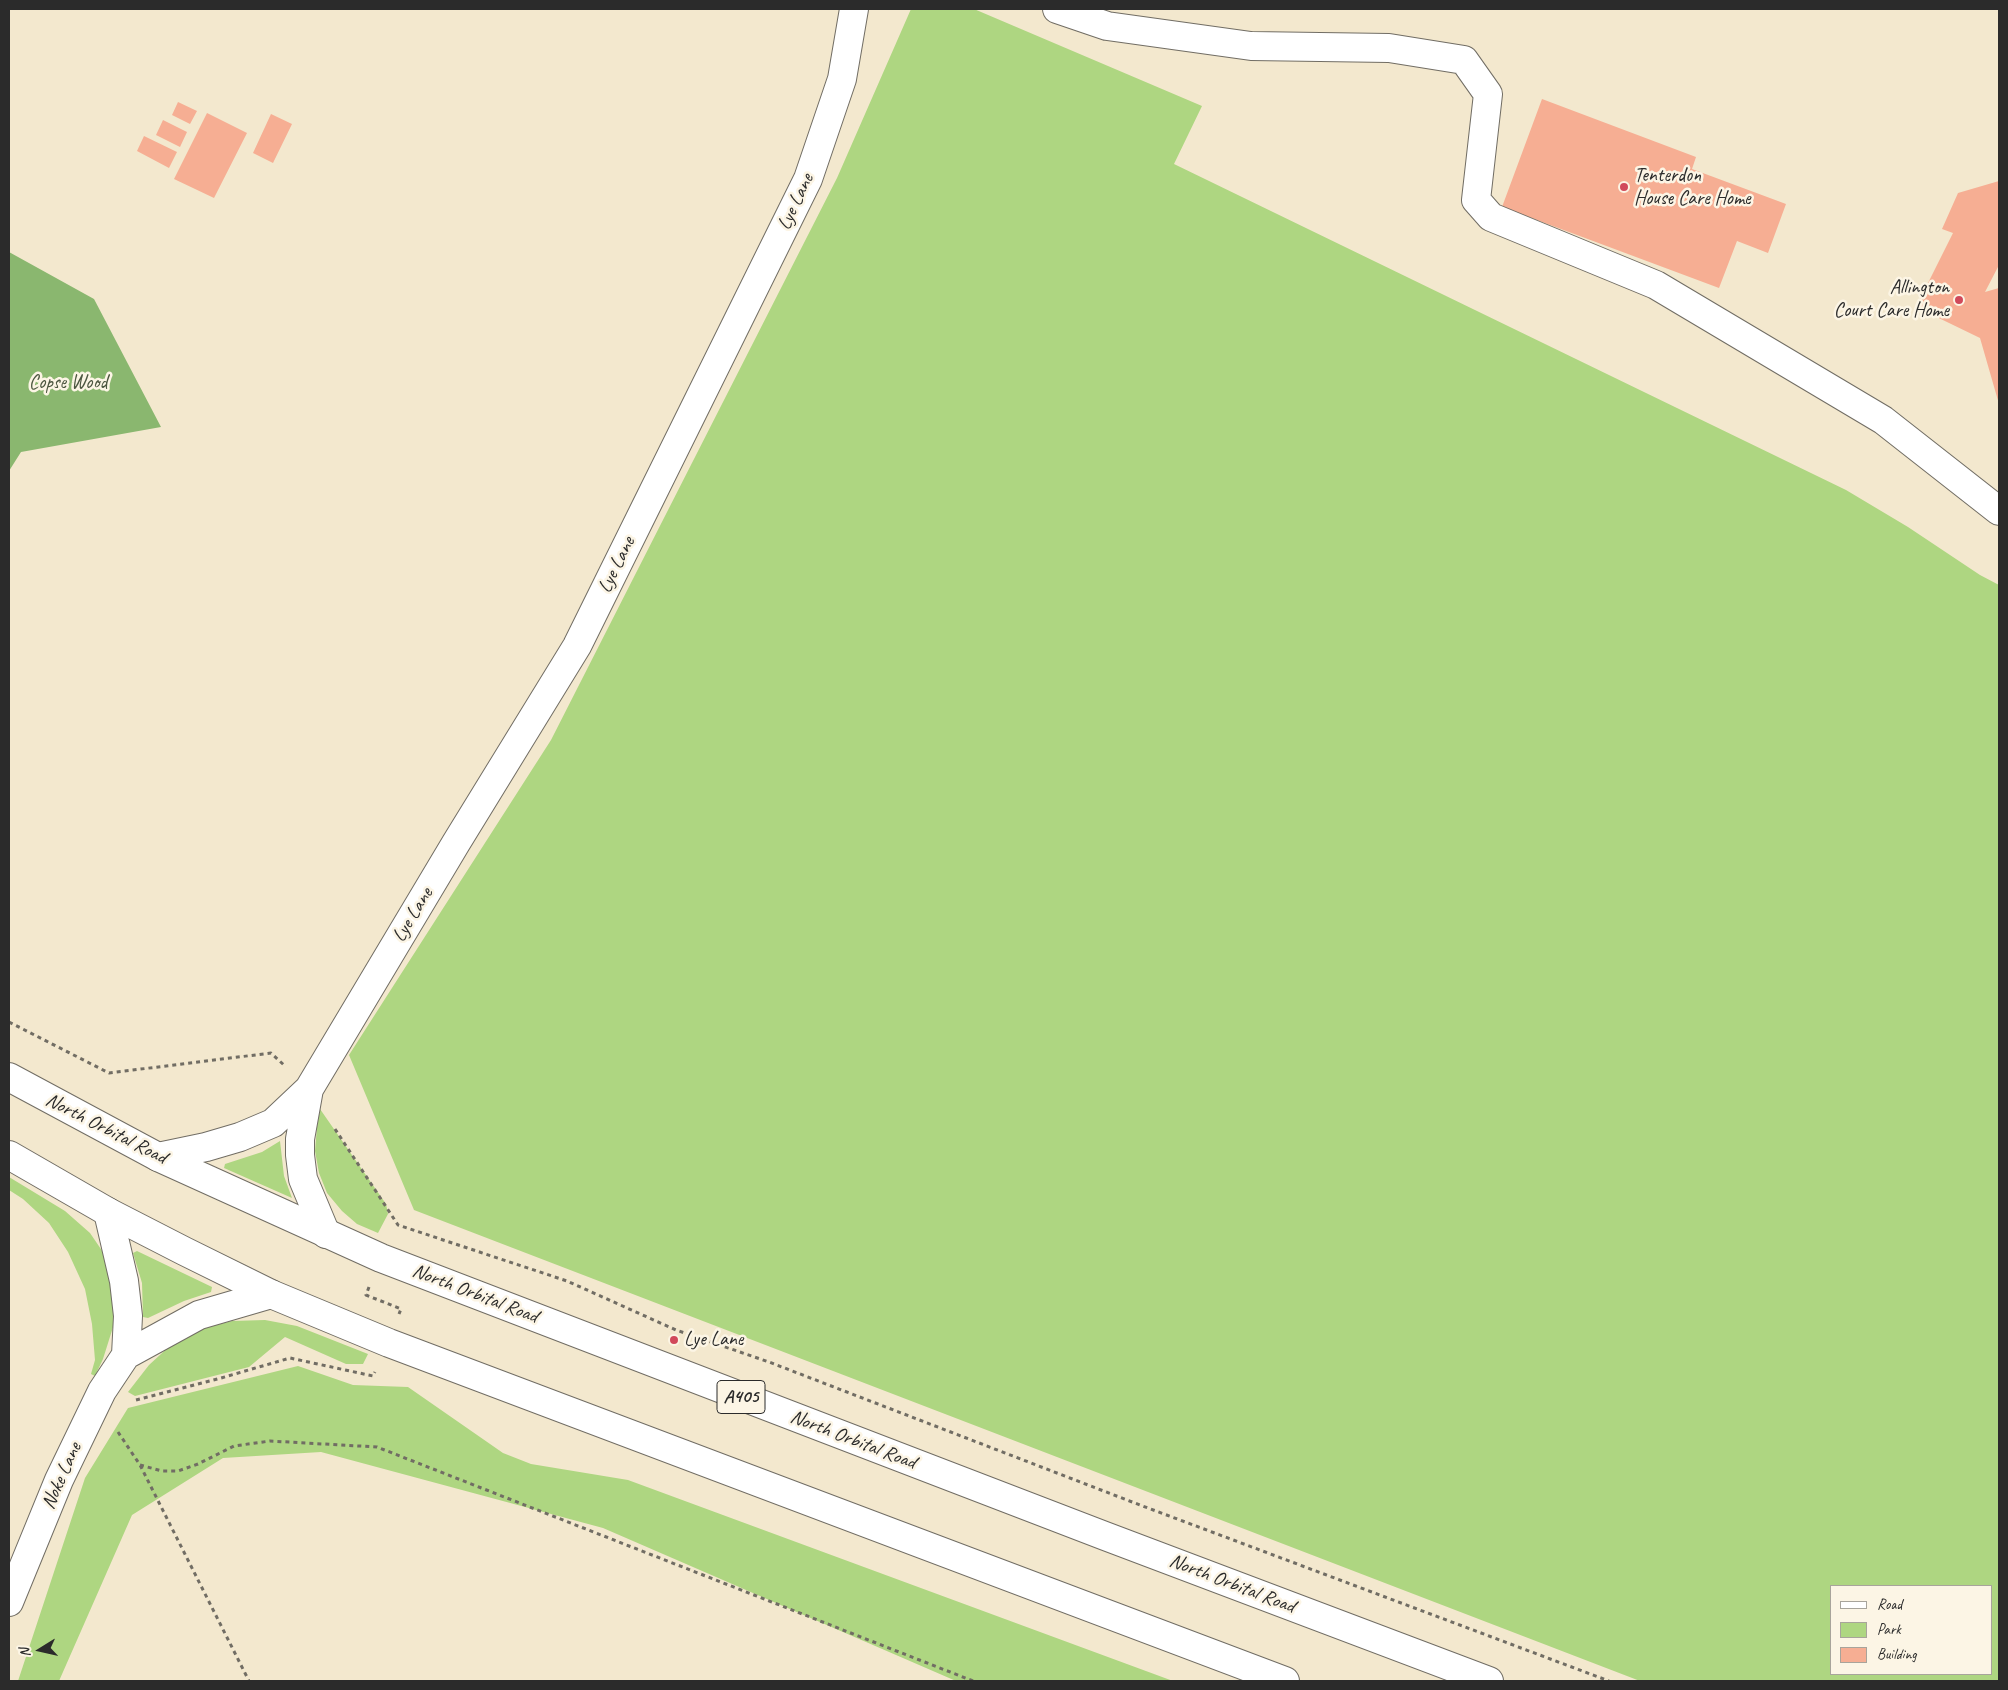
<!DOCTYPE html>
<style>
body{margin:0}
#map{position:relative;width:2008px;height:1690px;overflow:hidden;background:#f3e8ce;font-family:Caveat,sans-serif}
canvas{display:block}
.frame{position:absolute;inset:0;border:10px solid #2b2b2b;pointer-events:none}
.legend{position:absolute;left:1830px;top:1585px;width:162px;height:90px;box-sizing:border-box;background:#fcf5e5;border:1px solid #a8a49b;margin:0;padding:6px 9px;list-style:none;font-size:15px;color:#2b2b2b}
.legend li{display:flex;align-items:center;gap:10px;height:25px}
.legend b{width:25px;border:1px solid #a8a49b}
.north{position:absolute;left:15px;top:1625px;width:50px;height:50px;-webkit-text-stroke:4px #fcf5e5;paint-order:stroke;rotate:260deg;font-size:14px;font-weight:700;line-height:20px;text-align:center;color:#2b2b2b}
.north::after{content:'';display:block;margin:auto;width:18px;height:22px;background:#2b2b2b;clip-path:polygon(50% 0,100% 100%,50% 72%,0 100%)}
</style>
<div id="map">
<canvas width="2008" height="1690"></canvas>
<div class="frame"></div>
<ul class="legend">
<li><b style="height:6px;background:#fff"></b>Road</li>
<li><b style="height:14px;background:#aed681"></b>Park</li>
<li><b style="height:14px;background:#f6ae93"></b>Building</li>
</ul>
<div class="north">N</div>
</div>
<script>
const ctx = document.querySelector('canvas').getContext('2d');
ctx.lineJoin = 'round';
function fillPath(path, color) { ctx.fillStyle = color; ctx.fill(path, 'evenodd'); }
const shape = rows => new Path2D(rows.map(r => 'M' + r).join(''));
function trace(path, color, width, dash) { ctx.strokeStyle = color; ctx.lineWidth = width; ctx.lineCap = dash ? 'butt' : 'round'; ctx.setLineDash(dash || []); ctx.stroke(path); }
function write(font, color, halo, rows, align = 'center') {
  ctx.font = font + ' Caveat,sans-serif'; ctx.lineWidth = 5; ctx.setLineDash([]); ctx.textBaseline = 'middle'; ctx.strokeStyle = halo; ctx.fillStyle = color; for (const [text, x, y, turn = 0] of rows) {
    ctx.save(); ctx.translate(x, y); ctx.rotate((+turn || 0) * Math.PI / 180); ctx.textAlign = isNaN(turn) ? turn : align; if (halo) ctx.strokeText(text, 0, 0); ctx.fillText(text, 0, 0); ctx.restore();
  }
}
fillPath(shape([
 [911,9,974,9,1202,106,1174,164,1846,490,1908,527,1980,575,1999,585,1999,1681,1640,1681,414,1210,349,1055,551,740,837,178],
 [1832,1586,1992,1586,1992,1674,1832,1674],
 [320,1109,386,1204,388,1214,378,1233,357,1224,342,1211,327,1193,319,1173,315,1151,317,1127],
 [280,1141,284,1176,292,1198,224,1168,225,1164,262,1152],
 [9,1177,65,1211,90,1233,107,1258,117,1303,114,1324,103,1359,95,1376,91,1374,95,1360,92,1324,85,1289,68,1252,49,1223,23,1199,9,1190],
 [137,1251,212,1287,211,1292,184,1301,148,1318,143,1317,142,1283,133,1253],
 [265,1320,297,1326,368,1354,363,1364,346,1364,285,1337,249,1367,135,1396,128,1392,149,1365,173,1343,200,1329,232,1321],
 [298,1366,353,1385,408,1387,503,1453,531,1464,628,1480,1173,1681,956,1681,603,1528,321,1452,223,1458,132,1515,59,1681,18,1681,85,1478,128,1408]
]), '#aed681');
fillPath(shape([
 [9,252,94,299,161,427,21,452,9,471]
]), '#8ab76f');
fillPath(shape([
 [1542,99,1696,157,1692,169,1786,204,1768,253,1737,241,1719,288,1502,207],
 [178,102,197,111,190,124,172,115],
 [207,113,247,133,214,198,174,179],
 [271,114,292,124,273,163,253,153],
 [163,120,187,132,180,147,156,135],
 [144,136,177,152,169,168,137,151],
 [1999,181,1999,265,1985,292,1999,288,1999,404,1980,338,1916,307,1953,233,1942,229,1958,193]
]), '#f6ae93');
const minor = shape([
 [1057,9,1107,26,1251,46,1389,48,1464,60,1488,94,1476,200,1491,217,1656,285,1883,420,1999,511],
 [309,1089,300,1139,300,1155,303,1179,326,1234],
 [158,1157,206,1147,240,1137,273,1123,309,1089,456,843,577,646,808,179,842,79,854,9],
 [108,1212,124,1281,128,1316,126,1355],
 [9,1602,59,1480,102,1391,126,1355,199,1315,271,1294]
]);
const highway = shape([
 [9,1077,158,1157,381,1258,1105,1536,1489,1681],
 [9,1155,108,1212,184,1251,271,1294,389,1343,1285,1681]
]);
trace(minor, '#716d64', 30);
trace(highway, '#716d64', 30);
trace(shape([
 [9,1022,109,1073,271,1053,285,1066],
 [335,1129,398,1225,567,1281,676,1330,769,1362,1140,1505,1609,1681],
 [369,1287,366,1295,401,1309,399,1314],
 [136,1400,221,1378,290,1358,373,1376,375,1372],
 [118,1432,140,1465,249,1681],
 [140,1465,162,1471,178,1471,198,1464,234,1446,270,1441,377,1447,973,1681]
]), '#716d64', 3, [4, 4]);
trace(minor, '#fff', 28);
trace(highway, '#fff', 28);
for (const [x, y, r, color] of [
 [1624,187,5,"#d1495b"],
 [1959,300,5,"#d1495b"],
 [674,1340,5,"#d1495b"]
]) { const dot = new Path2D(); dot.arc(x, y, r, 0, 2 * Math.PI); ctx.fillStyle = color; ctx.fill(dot); trace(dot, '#fcf5e5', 2); }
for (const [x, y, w] of [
 [741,1397,48]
]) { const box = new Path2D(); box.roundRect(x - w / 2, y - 16.5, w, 33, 4); ctx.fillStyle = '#fcf5e5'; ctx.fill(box); trace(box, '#2b2b2b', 1); }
write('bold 19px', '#2b2b2b', null, [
 ["A405",741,1397]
]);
write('20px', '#2b2b2b', '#fcf5e5', [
 ["Tenterdon",1634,176],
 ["House Care Home",1634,199],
 ["Allington",1949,288,"right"],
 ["Court Care Home",1949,311,"right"],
 ["Lye Lane",684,1340]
], 'left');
write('20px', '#2b2b2b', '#fcf5e5', [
 ["Lye Lane",796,202,-65],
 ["Lye Lane",617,565,-64],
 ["Lye Lane",413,915,-59],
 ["North Orbital Road",106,1129,27],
 ["North Orbital Road",475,1294,21],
 ["North Orbital Road",853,1440,21],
 ["Noke Lane",62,1476,-66],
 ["North Orbital Road",1232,1584,21]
]);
write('20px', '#4c5640', '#fcf5e5', [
 ["Copse Wood",68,383]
]);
</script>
